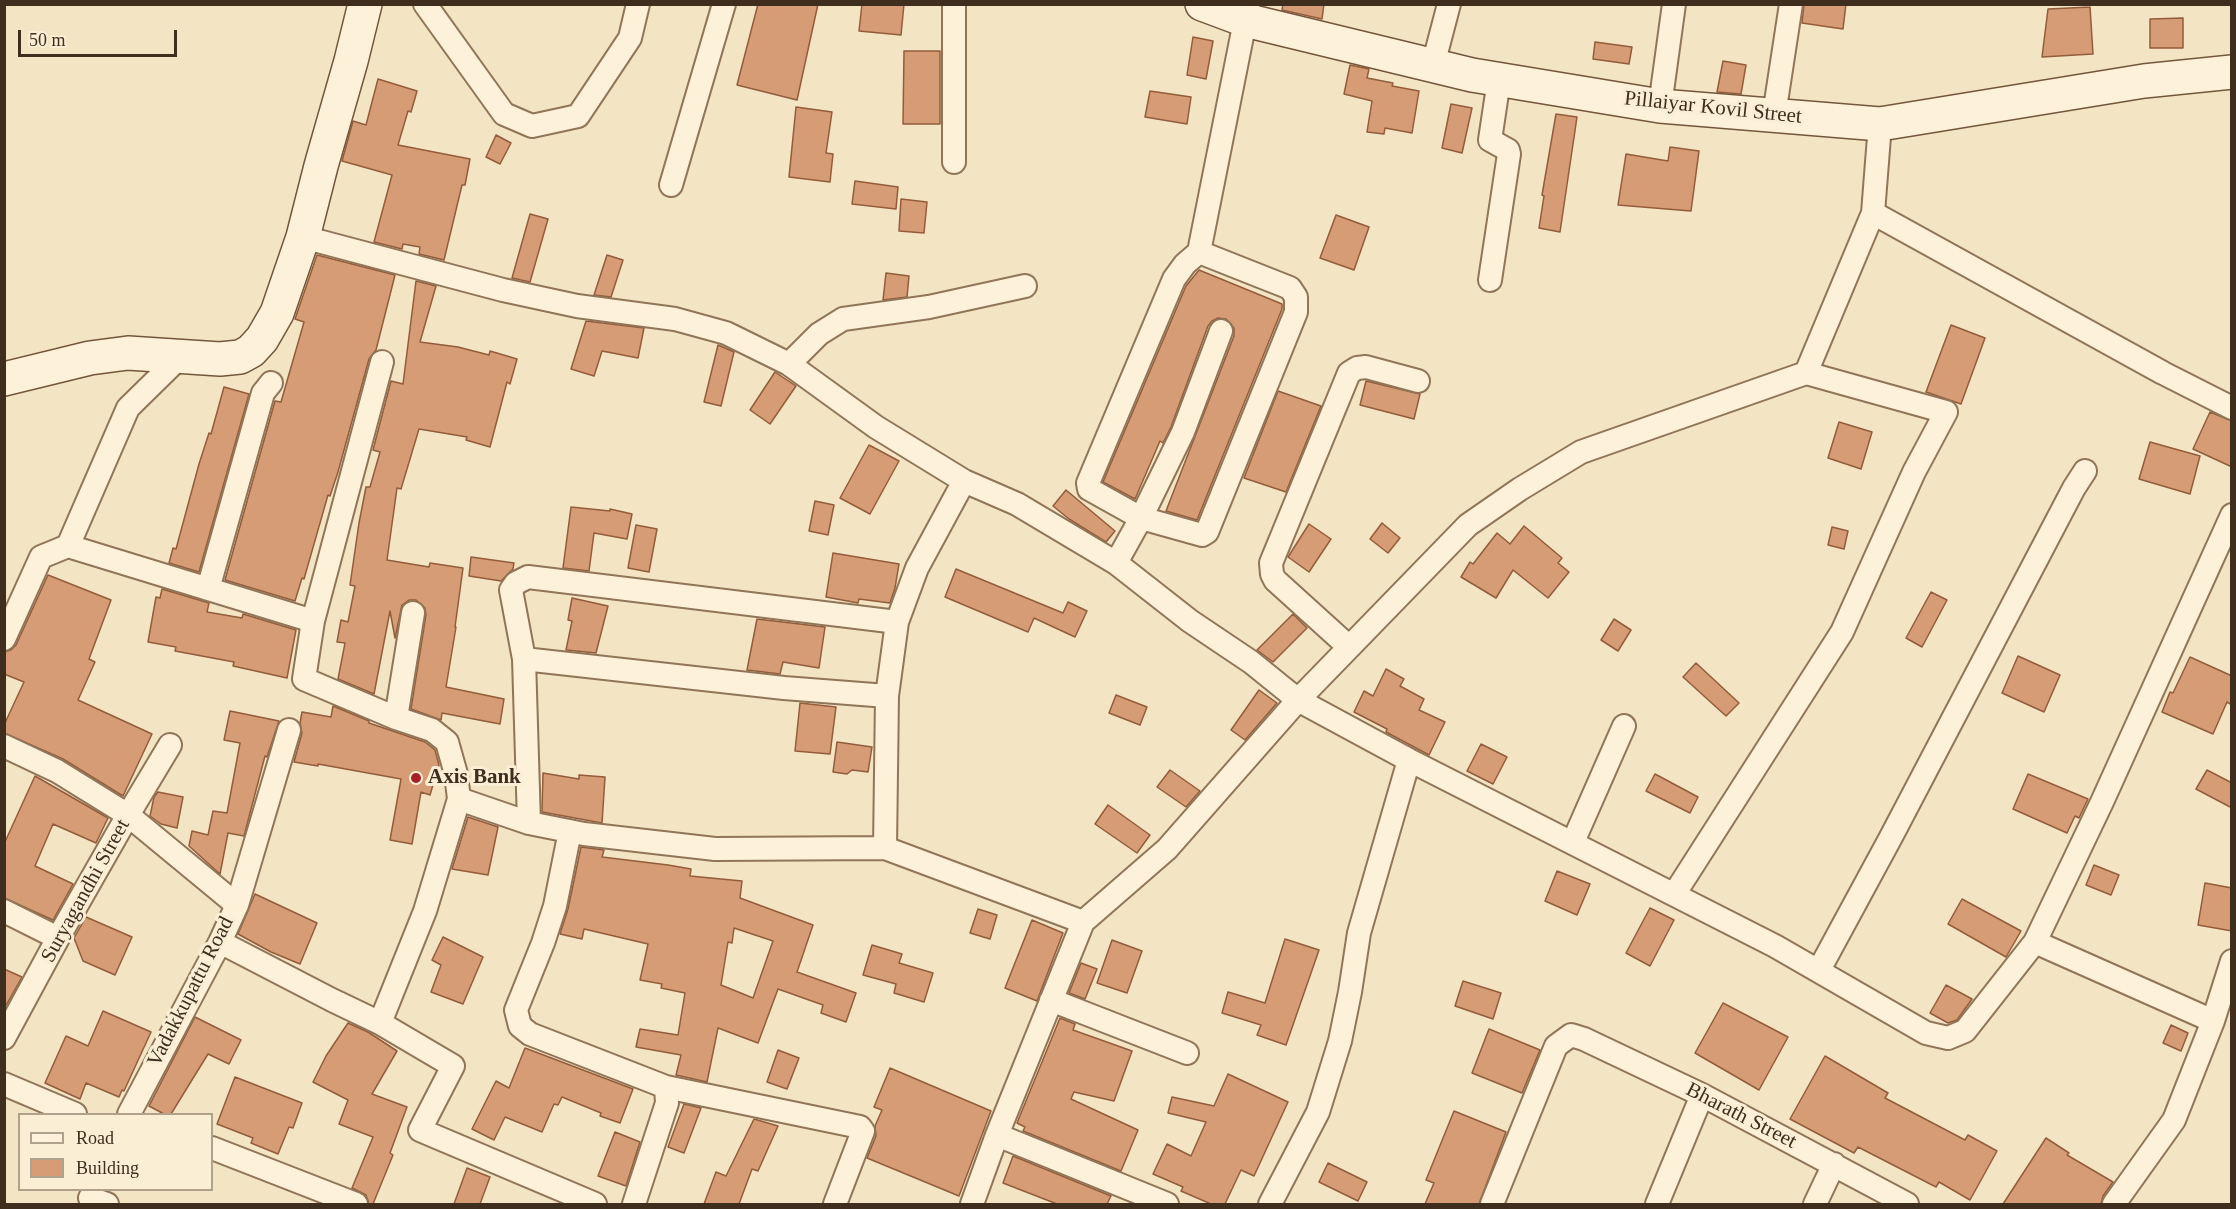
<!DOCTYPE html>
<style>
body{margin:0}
#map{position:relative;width:2236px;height:1209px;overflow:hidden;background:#f3e4c4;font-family:Georgia,serif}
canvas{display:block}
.frame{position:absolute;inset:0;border:6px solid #3f2d1d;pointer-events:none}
.legend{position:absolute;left:18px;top:1113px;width:195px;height:78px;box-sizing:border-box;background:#faeed5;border:2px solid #afa18b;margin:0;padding:8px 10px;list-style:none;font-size:18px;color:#3f2d1d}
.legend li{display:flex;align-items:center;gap:12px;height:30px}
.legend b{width:30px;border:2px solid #afa18b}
.scale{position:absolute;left:18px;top:30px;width:159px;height:27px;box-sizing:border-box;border:3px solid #3f2d1d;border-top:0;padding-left:8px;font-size:18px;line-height:21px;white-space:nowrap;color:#3f2d1d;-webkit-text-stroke:4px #faeed5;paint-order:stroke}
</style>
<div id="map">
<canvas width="2236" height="1209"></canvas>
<div class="frame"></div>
<ul class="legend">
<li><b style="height:8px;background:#fdf1d9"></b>Road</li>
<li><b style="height:16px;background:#d69c76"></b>Building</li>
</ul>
<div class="scale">50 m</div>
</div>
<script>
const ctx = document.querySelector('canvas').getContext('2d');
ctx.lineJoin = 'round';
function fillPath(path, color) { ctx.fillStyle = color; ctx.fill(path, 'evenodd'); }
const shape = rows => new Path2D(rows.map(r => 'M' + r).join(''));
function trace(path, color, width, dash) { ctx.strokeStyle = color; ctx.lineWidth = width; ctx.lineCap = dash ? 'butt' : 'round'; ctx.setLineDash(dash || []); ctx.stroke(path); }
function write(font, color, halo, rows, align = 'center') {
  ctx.font = font + ' Georgia,serif'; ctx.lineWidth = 6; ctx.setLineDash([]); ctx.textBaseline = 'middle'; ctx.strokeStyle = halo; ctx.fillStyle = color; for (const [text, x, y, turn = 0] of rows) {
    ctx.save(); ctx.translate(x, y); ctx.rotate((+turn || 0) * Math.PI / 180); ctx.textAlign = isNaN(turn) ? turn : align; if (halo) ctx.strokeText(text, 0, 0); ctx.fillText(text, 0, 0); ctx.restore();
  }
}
const building = shape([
 [758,4,818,4,797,100,737,85,758,4],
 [862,4,904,4,901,35,859,31,862,4],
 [1283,4,1324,4,1322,19,1282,10,1283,4],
 [1804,4,1846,4,1843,29,1802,23,1804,4],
 [2090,7,2093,54,2042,57,2048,9,2090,7],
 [2183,18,2183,48,2150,48,2150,19,2183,18],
 [1193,37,1213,41,1206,79,1187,75,1193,37],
 [1595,42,1632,47,1629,64,1593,59,1595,42],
 [904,51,940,51,940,124,903,124,904,51],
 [1723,61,1746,65,1741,94,1717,92,1723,61],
 [1350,65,1369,69,1367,78,1393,83,1392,86,1419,91,1412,133,1385,128,1384,134,1367,132,1372,101,1344,94,1350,65],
 [378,79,417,91,411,112,408,111,398,145,470,159,465,185,462,185,444,260,419,254,420,247,403,244,402,249,374,242,392,175,342,161,353,121,366,125,378,79],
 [1150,91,1191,97,1187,124,1145,117,1150,91],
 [1451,104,1472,108,1462,153,1442,148,1451,104],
 [796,107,832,112,826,153,833,154,830,182,789,177,796,107],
 [1556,114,1577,117,1560,232,1539,228,1544,196,1542,195,1556,114],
 [496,135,511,143,500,164,486,157,496,135],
 [1670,147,1699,151,1691,211,1618,205,1626,154,1668,161,1670,147],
 [855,181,898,187,896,209,852,204,855,181],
 [901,199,927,202,924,233,899,231,901,199],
 [530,214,548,219,530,282,512,278,530,214],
 [1336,215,1369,227,1354,270,1320,258,1336,215],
 [317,255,395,275,376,350,369,359,338,472,330,496,328,495,304,579,302,578,295,601,225,580,275,401,281,402,304,322,295,319,317,255],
 [607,255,623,260,611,297,594,295,607,255],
 [1199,270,1282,304,1282,309,1197,520,1166,511,1234,336,1234,328,1226,319,1218,318,1212,321,1208,326,1171,427,1163,443,1160,441,1135,499,1103,482,1186,286,1199,270],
 [886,273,909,276,907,297,883,300,886,273],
 [416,281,436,286,420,342,458,347,489,355,490,351,517,359,510,384,507,382,490,447,466,440,467,437,419,429,401,489,397,488,387,560,429,567,430,563,463,568,455,627,456,627,446,687,504,699,500,724,442,713,441,720,411,709,426,615,425,608,416,600,409,600,402,605,395,638,390,611,374,694,338,679,345,643,337,642,341,620,348,622,355,586,350,585,359,523,366,487,370,487,380,452,373,450,391,381,403,384,416,281],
 [586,321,644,328,638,358,602,351,594,376,571,369,586,321],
 [1951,325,1985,338,1961,404,1926,392,1951,325],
 [718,345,734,352,721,406,704,402,718,345],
 [775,372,796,386,770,424,750,410,775,372],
 [1366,381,1420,394,1414,419,1360,405,1366,381],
 [224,387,249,394,199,572,169,563,173,548,176,549,199,464,209,433,211,434,224,387],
 [1278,391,1321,406,1286,492,1244,478,1278,391],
 [2210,412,2232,421,2232,467,2193,449,2210,412],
 [1839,422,1872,432,1861,469,1828,458,1839,422],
 [2150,442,2200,456,2190,494,2139,479,2150,442],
 [869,445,899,461,870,514,840,498,869,445],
 [1066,490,1115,531,1106,542,1069,519,1053,506,1066,490],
 [815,501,834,505,828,535,809,531,815,501],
 [571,507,610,511,610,509,632,514,627,539,594,533,589,571,563,568,571,507],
 [1382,523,1400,538,1388,553,1370,539,1382,523],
 [1309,524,1331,539,1309,572,1288,557,1309,524],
 [636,525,657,529,649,572,628,568,636,525],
 [1524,526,1562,558,1558,563,1569,572,1548,598,1513,570,1496,598,1461,577,1470,562,1473,564,1497,533,1510,544,1524,526],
 [1832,527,1848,531,1844,549,1828,545,1832,527],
 [833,553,899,564,895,588,890,603,859,599,858,603,826,597,833,553],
 [471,557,514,563,513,569,501,581,469,576,471,557],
 [956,569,1063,613,1068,602,1087,611,1075,637,1034,618,1028,632,945,597,956,569],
 [48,575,111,600,89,659,95,662,78,700,152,734,123,796,63,759,4,733,4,725,24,682,4,674,4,652,11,650,16,645,48,575],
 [162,589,209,603,207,612,242,618,243,614,296,630,287,678,233,666,234,662,175,651,176,647,148,642,156,597,160,598,162,589],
 [1931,592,1947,600,1922,647,1906,638,1931,592],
 [572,598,608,606,596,653,566,650,572,621,568,620,572,598],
 [1293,614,1307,628,1273,662,1257,650,1293,614],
 [757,619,825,627,819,668,783,662,780,674,747,670,757,619],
 [1614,619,1631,630,1618,651,1601,640,1614,619],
 [2018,656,2060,675,2044,712,2002,693,2018,656],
 [2190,657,2232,676,2232,705,2227,702,2213,734,2162,712,2170,692,2173,693,2190,657],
 [1696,663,1739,703,1726,716,1683,677,1696,663],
 [1386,669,1404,679,1400,686,1424,699,1419,710,1445,722,1429,755,1386,732,1387,729,1354,712,1364,691,1373,696,1386,669],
 [1259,690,1277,703,1245,740,1231,730,1259,690],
 [1116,695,1147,707,1140,725,1109,713,1116,695],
 [800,703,836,707,830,754,795,751,800,703],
 [333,706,369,721,369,723,425,742,435,750,439,765,430,795,421,792,412,844,390,840,401,779,318,764,318,766,294,762,302,733,300,723,302,712,331,717,333,706],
 [230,711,279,721,267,757,265,756,244,836,228,833,220,874,189,846,192,831,208,835,213,811,227,813,240,743,224,740,230,711],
 [837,742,872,747,868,772,852,770,847,774,833,772,837,742],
 [1481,744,1507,757,1493,784,1467,771,1481,744],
 [1170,770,1200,791,1186,807,1157,787,1170,770],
 [2207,770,2232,783,2232,808,2196,789,2207,770],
 [543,773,579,779,579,775,605,777,602,823,542,812,543,773],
 [1655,774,1698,797,1690,813,1646,791,1655,774],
 [2028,774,2088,799,2079,818,2075,816,2067,833,2013,809,2028,774],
 [35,776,108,818,96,843,53,824,35,866,73,884,53,920,4,898,4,844,35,776],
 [158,792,183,797,177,828,161,824,150,816,154,797,158,792],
 [1108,805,1150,835,1137,853,1095,824,1108,805],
 [468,817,498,827,488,875,452,869,468,817],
 [581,847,604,850,602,857,668,865,691,869,690,876,742,881,740,898,813,925,797,972,856,993,846,1022,821,1013,823,1005,778,989,758,1043,718,1028,707,1082,676,1075,681,1055,636,1047,640,1029,678,1035,685,993,661,988,662,984,640,980,648,944,584,929,582,939,560,934,568,909,581,847],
 [734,928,773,941,753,998,721,985,728,942,732,943,734,928],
 [2094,865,2119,875,2111,895,2086,885,2094,865],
 [1557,871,1590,884,1577,915,1545,901,1557,871],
 [2205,883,2232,888,2232,931,2198,925,2205,883],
 [255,894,317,923,300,964,271,952,238,934,255,894],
 [1962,899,2021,931,2006,957,1948,924,1962,899],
 [1650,908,1674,920,1650,966,1626,953,1650,908],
 [978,909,997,915,990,939,970,933,978,909],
 [86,917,132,937,115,975,83,961,74,938,86,917],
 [1032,920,1063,933,1037,1001,1005,988,1032,920],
 [443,937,483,957,463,1004,431,992,441,965,432,960,443,937],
 [1285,939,1319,950,1286,1045,1257,1035,1261,1025,1222,1013,1228,992,1265,1003,1285,939],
 [1112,940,1142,951,1127,993,1097,983,1112,940],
 [872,945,902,954,899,963,933,973,924,1002,894,993,896,984,863,975,872,945],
 [1081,963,1097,969,1085,999,1069,993,1081,963],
 [4,969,22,977,4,1009,4,969],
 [1463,981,1501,993,1493,1019,1455,1006,1463,981],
 [1946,985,1972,999,1957,1020,1948,1023,1930,1013,1946,985],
 [1723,1003,1788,1037,1759,1090,1695,1053,1723,1003],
 [103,1011,151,1032,124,1091,122,1090,119,1097,86,1083,80,1099,45,1083,66,1036,88,1046,103,1011],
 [195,1017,241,1040,229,1064,208,1054,171,1114,164,1114,149,1106,195,1017],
 [1060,1018,1075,1024,1073,1030,1132,1051,1114,1101,1074,1092,1071,1099,1138,1130,1121,1171,1023,1131,1025,1127,1017,1123,1060,1018],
 [348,1023,368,1032,397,1051,372,1094,407,1107,390,1153,393,1155,373,1204,369,1204,366,1195,352,1188,373,1137,339,1124,348,1100,313,1082,326,1056,348,1023],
 [2171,1025,2188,1033,2181,1051,2163,1043,2171,1025],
 [1489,1029,1540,1050,1522,1093,1472,1073,1489,1029],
 [525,1048,633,1089,620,1123,600,1116,601,1113,562,1097,558,1105,554,1104,542,1132,505,1117,494,1140,472,1129,496,1081,509,1088,525,1048],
 [778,1050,799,1058,787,1089,767,1082,778,1050],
 [1825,1056,1888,1093,1885,1098,1965,1140,1968,1135,1997,1151,1970,1200,1939,1182,1936,1187,1858,1147,1854,1153,1790,1119,1825,1056],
 [890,1068,991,1111,959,1196,867,1158,876,1136,875,1126,882,1110,874,1107,890,1068],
 [1228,1074,1288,1102,1254,1176,1241,1170,1225,1204,1211,1204,1181,1191,1183,1187,1153,1174,1167,1144,1191,1156,1206,1122,1168,1113,1172,1097,1214,1106,1228,1074],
 [235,1077,302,1103,293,1128,289,1127,278,1154,251,1143,253,1138,217,1124,235,1077],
 [684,1104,701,1108,684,1153,668,1147,684,1104],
 [1454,1111,1506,1132,1479,1204,1425,1204,1434,1183,1426,1180,1454,1111],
 [754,1119,778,1126,758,1171,752,1169,739,1204,704,1204,716,1172,726,1176,754,1119],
 [615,1132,640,1142,626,1186,598,1176,615,1132],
 [2046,1138,2069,1153,2067,1155,2113,1182,2103,1196,2101,1204,2003,1204,2046,1138],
 [1013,1156,1111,1196,1107,1204,1057,1204,1003,1183,1013,1156],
 [1328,1163,1367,1182,1358,1201,1319,1182,1328,1163],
 [467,1168,490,1177,480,1204,454,1204,467,1168]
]);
fillPath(building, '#d69c76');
trace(building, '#935c3a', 1.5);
const street = shape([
 [425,4,504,114,532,126,578,116,630,38,638,4],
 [1433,65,1449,4],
 [1660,106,1674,4],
 [1774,115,1791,4],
 [954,162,954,4],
 [671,185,724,4],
 [1873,213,1880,124],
 [303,237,503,290,577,306,675,319,726,333,789,364,876,427,964,481,1017,504,1116,563,1190,621,1251,662,1298,700,1409,760,1775,946,1926,1033,1948,1038,1965,1031,2035,942,2102,802,2232,515],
 [1199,252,1185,264,1174,279,1088,483,1089,489,1141,518,1202,535,1207,532,1296,312,1296,297,1290,288,1199,252,1248,6],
 [1490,280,1509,154,1508,150,1490,140,1499,80],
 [789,364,819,334,843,319,929,307,1025,286],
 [964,481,917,568,897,622,887,696,885,848,1083,922],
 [68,546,128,408,181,356],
 [1116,563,1141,518,1183,432,1221,331],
 [208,589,263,393,271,383],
 [4,639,41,557,68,546,313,621],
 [1349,647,1275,580,1272,574,1271,563,1349,373,1357,368,1366,367,1418,381],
 [524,659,784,688,887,696],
 [396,718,413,613],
 [4,746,57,771,128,815,237,905],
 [459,799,529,823,584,834,715,849,885,848],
 [529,823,524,659,511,590,516,583,528,577,897,622],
 [570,831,555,906,543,943,516,1010,520,1026,530,1034,666,1087,667,1103,634,1204],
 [1573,842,1624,726],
 [1675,893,1842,632,1914,472,1946,412,1806,373],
 [4,911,58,938],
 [220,942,332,1000,380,1023,453,1066,420,1130,595,1204],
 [2035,942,2213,1021],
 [1819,970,1891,837,2074,488,2085,471],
 [1051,1000,1187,1053],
 [380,1023,425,911,459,799,456,774,447,742,432,730,396,718,304,679,313,621,382,362],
 [4,1038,58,938,128,815,170,745],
 [4,1084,75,1114],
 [666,1087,860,1127,863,1131,835,1204],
 [129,1114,220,942,237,905,289,730],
 [997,1135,1167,1204],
 [212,1148,356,1204],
 [90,1198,107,1204],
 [972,1204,997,1135,1083,922,1167,849,1298,700,1468,525,1520,489,1581,452,1806,373,1873,213,2163,373,2232,408],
 [1270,1204,1318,1112,1340,1041,1350,992,1359,933,1409,760],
 [1492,1204,1556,1046,1571,1035,1584,1039,1702,1095,1907,1204],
 [1657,1204,1702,1095],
 [1815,1204,1834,1164],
 [2114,1204,2174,1120,2213,1021,2232,961]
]);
const secondary = shape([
 [1202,4,1245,20,1472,75,1660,106,1880,124,2144,81,2232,72],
 [4,379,90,358,128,353,220,359,240,357,251,351,262,339,277,313,303,237,321,166,351,61,365,4]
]);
trace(street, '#917558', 26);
trace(secondary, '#73563b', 36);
trace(street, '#fdf1d9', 22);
trace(secondary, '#fdf1d9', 33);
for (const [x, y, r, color] of [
 [416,778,6,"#a82024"]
]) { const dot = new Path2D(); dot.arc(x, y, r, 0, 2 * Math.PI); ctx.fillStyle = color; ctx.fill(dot); trace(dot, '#faeed5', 2); }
write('21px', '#3f2d1d', '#faeed5', [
 ["Pillaiyar Kovil Street",1713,108,6],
 ["Suryagandhi Street",86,891,-61],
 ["Vadakkupattu Road",191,992,-63],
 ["Bharath Street",1741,1116,27]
]);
write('bold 21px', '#3f2d1d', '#faeed5', [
 ["Axis Bank",428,778]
], 'left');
</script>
